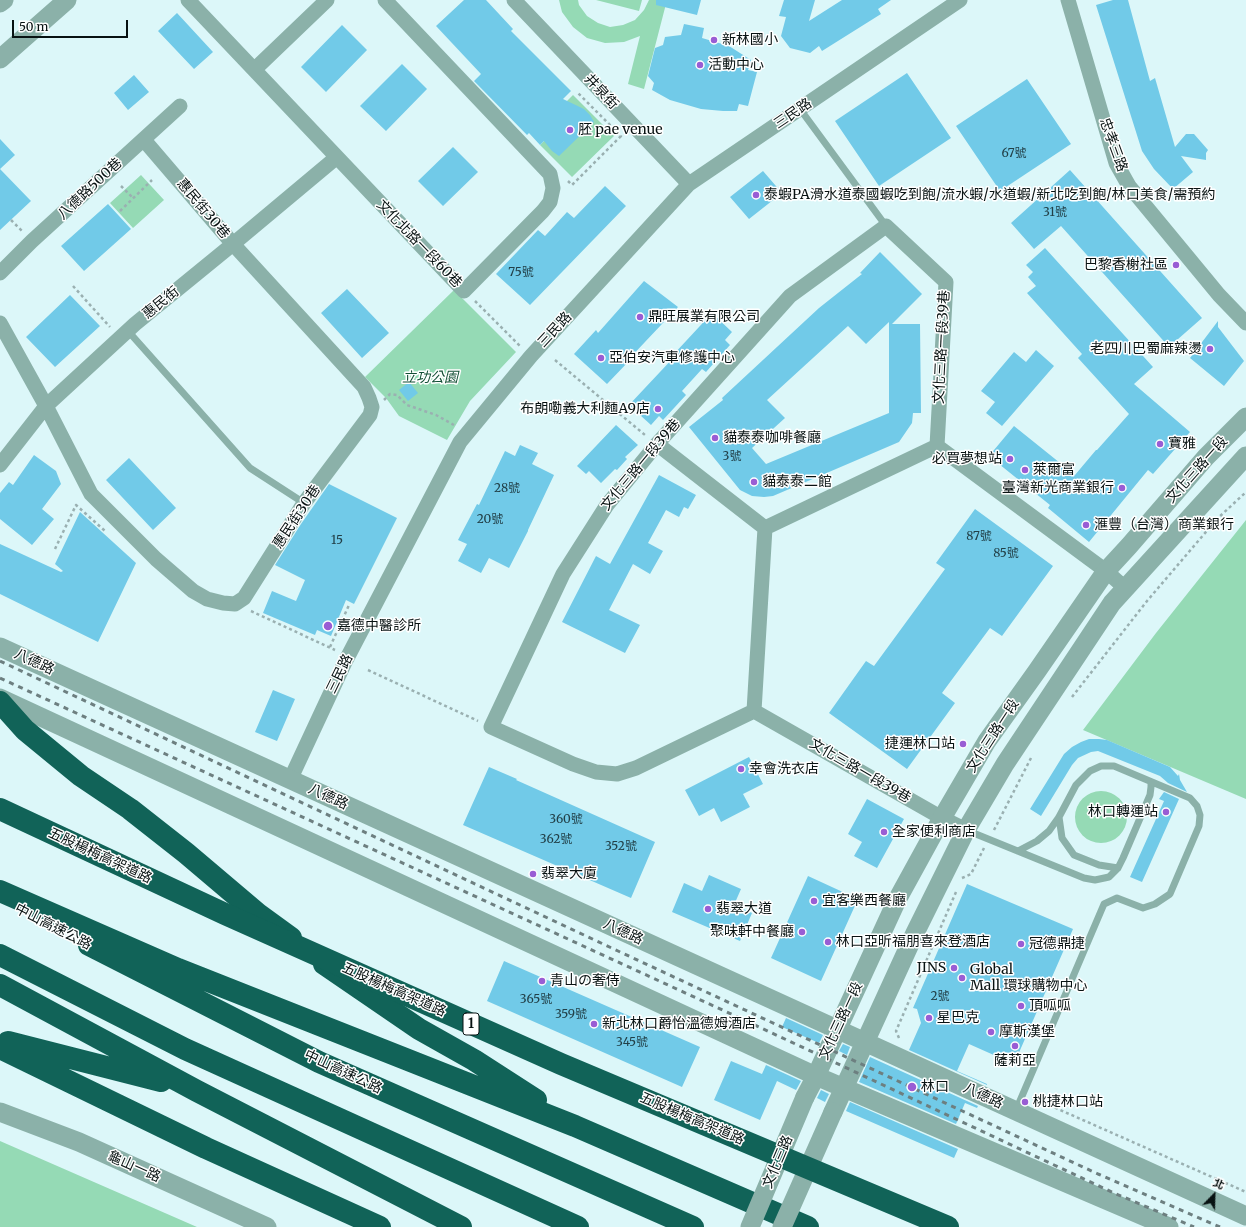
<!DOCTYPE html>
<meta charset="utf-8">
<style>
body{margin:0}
#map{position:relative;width:1246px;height:1227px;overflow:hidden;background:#dcf7f9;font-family:Merriweather,"Noto Sans TC",serif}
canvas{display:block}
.north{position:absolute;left:1194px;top:1175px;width:40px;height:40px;-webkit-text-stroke:3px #fff;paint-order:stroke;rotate:23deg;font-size:11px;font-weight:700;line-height:16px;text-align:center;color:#081212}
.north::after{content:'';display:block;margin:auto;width:14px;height:18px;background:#081212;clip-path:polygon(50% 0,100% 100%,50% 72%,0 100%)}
.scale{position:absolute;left:12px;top:20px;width:116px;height:18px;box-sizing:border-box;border:2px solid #081212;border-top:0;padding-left:5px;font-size:12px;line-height:14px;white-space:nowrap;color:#081212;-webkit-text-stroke:3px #fff;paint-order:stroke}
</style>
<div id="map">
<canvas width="1246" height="1227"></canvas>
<div class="north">北</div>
<div class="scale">50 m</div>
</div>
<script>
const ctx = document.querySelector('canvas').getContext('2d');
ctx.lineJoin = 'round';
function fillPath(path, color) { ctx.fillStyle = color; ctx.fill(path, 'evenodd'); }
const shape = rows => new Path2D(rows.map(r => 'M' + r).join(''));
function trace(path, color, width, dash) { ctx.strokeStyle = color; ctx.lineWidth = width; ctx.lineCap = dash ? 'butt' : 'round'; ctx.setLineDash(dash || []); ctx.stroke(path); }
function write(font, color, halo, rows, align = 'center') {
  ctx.font = font + ' Merriweather,"Noto Sans TC","Noto Sans JP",serif'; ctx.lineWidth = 3; ctx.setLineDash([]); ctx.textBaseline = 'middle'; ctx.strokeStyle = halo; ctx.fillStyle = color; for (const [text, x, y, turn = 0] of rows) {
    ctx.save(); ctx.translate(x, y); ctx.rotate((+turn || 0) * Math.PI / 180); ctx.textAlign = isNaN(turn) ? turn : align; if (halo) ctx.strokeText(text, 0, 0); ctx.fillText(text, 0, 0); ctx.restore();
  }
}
fillPath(shape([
 [559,0,578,0,579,5,587,16,598,23,610,27,623,25,635,20,644,10,649,0,667,0,644,89,628,84,640,36,624,42,605,43,587,38,573,27,562,12],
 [596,0,642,0,639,11],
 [573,95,614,136,572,177,540,145,547,138,548,120],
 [141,175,164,200,133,228,110,203],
 [454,290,516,352,470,401,447,440,399,416,386,398,365,377],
 [1246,520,1246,799,1083,730,1156,633],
 '1075 817a26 26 0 1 1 52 0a26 26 0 1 1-52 0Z',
 [0,1141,197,1227,0,1227]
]), '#95dab5');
fillPath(shape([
 [464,0,486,0,513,29,511,31,571,91,563,99,584,109,590,115,594,122,559,156,552,151,544,141,540,145,529,133,527,135,474,81,481,74,436,26],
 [656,0,701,0,697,15,656,5],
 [784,0,815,0,809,21,842,0,891,0,878,9,881,14,822,51,819,46,810,53,790,48,781,36,786,17,779,16],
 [1113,0,1128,0,1150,81,1155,78,1175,147,1186,134,1194,134,1208,150,1206,153,1206,160,1181,156,1193,172,1173,189,1154,169,1142,151,1096,5],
 [177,13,213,52,194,69,158,31],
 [684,24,704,28,702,38,729,46,751,60,748,70,757,72,748,106,739,104,737,111,723,111,701,109,670,100,652,90,654,83,648,76,655,48,663,45,665,37,681,35],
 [342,25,367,50,326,92,301,67],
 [402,64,427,89,386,131,360,106],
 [907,73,951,138,879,186,835,121],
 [134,75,149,92,128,110,114,93],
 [1027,79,1071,144,1000,191,956,126],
 [0,139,15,155,0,169,31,201,0,230],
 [453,147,478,172,443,206,418,181],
 [1070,170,1202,318,1169,347,1061,226,1034,249,1011,223],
 [763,171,782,193,749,219,730,197],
 [605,186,626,206,530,305,496,274,538,230,545,236,567,212,574,218],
 [108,204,131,229,84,271,61,246],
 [1045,248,1153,367,1134,384,1190,432,1153,474,1148,470,1089,542,1048,508,1050,505,989,456,1014,426,1075,475,1096,450,1097,450,1129,414,1078,358,1082,354,1027,293,1036,286,1028,277,1033,272,1026,265],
 [880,252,922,294,892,324,920,324,921,413,913,413,912,423,899,442,773,496,764,497,752,496,740,490,689,427,723,400,722,398,819,308,862,274,860,273],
 [889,322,889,413,766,464,752,448,785,418,767,400,848,326,866,344],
 [644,281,678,307,628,360,629,361,607,384,574,354,596,330,598,333],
 [347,289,389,333,362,358,321,313],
 [70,295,100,326,55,367,26,337],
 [712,313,732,332,725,340,730,345,706,372,702,369,682,391,686,395,663,420,659,416,651,425,629,405,675,356,673,355],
 [1218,321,1218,327,1244,361,1224,386,1190,358],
 [1036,350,1054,366,1002,426,986,413,995,402,981,391,1014,352,1026,362],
 [409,382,418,393,408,401,399,390],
 [616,425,638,445,625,457,627,459,617,470,615,469,601,483,589,471,586,474,577,466],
 [520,445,538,453,532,464,554,475,528,530,528,531,509,568,489,558,481,573,458,561,467,544,458,540,477,504,479,505,505,451,515,456],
 [34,455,56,471,61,484,42,509,54,519,32,545,0,519,0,493,9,482,13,485],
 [129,458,176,508,153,530,106,480],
 [659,475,696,495,688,509,684,507,679,517,666,510,648,543,663,551,650,574,633,564,609,610,640,625,625,653,562,622,596,556,610,564],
 [329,484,397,518,354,604,346,600,331,636,317,630,315,635,263,613,272,591,296,601,305,580,275,565,301,524],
 [975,509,1053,566,1002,636,990,628,942,693,955,703,907,769,829,713,866,661,874,666,945,569,936,563],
 [80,512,136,563,98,642,0,594,0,544,61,572,63,571,55,564],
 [273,690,295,699,277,741,255,732],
 [1089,739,1099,739,1107,740,1170,767,1178,776,1179,774,1180,780,1187,792,1168,783,1160,776,1098,751,1091,752,1078,758,1072,765,1041,816,1030,809,1064,754,1072,747,1081,742],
 [749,757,763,784,743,794,750,807,721,822,714,808,699,816,685,790],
 [489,767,517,779,516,780,655,842,631,898,463,825],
 [1164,792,1179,799,1142,882,1130,877,1164,801,1159,799],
 [867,799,904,819,877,868,854,856,862,842,848,834],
 [709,875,741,889,734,905,752,913,740,941,672,912,684,883,702,891],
 [808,876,858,899,821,981,771,958],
 [967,884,1073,929,1014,1064,969,1044,957,1071,987,1084,987,1085,909,1050,921,1023,917,1009,913,1008],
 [504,961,700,1047,682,1087,487,1001],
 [786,1018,823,1035,819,1043,782,1027],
 [843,1044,850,1047,847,1055,839,1051],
 [870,1057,978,1106,977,1108,965,1103,956,1124,859,1082],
 [731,1061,762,1074,766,1065,801,1081,796,1090,777,1081,760,1120,714,1100],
 [821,1090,829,1094,825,1102,817,1098],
 [850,1102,958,1149,954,1158,846,1111]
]), '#71cae8');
trace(shape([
 [568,181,572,185,621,136,577,92],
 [121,186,133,198],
 [120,211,152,180],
 [11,220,22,231],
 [73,286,110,327],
 [475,301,521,347],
 [555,360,645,435],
 [384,400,390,394,397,395,407,405,436,415,454,425],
 [55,549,76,505,105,531],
 [251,611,335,650],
 [330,647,349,605],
 [368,670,478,721],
 [1072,697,1147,601,1217,519,1246,492],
 [994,830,1031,758],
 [962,878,971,874,984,848],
 [899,1038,896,1031,956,892],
 [1033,1098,1246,1192]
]), '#9ab0b1', 2.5, [3, 3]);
trace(shape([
 [800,109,886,226],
 [128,331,250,468,304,503],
 [1059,817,1062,838,1074,855,1099,865,1118,868],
 [966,830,1084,878,1095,880,1109,877,1118,868,1123,858,1150,795,1151,787,1151,782],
 [1016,1110,1104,904,1117,898,1143,908,1155,904,1170,894,1199,826,1200,815,1197,806,1190,798,1114,766,1101,766,1090,771,1076,785,1059,817,1049,831,1037,841,1018,851]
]), '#8bb1a9', 7);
trace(shape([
 [188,0,464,291,543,211,550,202,553,188,550,174,385,0],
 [514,0,689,184],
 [1068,0,1116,163,1129,186,1219,295,1246,323],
 [255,69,327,0],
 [0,273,32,241,180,106],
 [0,323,46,406,91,494,156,559,193,591,207,599,223,603,235,604,244,598,304,503,370,415,372,407,369,398,364,387,233,244,144,140],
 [657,444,765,528],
 [937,446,765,528,754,711,636,768,617,774,596,772,573,764,491,727,563,574,607,505,657,444,790,296,886,226,946,282,937,446,1106,571,1125,588],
 [0,465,46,406,135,324,233,244,337,157],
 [754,711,942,818,966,830],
 [290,780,345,662,460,442,531,356,689,184,960,0]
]), '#8bb1a9', 15);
trace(shape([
 [0,3,4,0],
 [0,59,67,0],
 [0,647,1246,1216],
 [0,698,816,1076,1169,1227],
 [805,1097,816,1076,897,900,942,818,987,741,1037,671,1106,571,1129,546,1206,457,1246,417],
 [0,1112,79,1142,267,1227],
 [833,1112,844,1088,915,933,966,830,1005,764,1112,603,1246,456]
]), '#8bb1a9', 19);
trace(shape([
 [0,702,25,730,81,776,130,809,186,853,258,914,291,938],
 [0,891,178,969,575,1126,808,1227],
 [89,945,319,1062,693,1227],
 [0,955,185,1049,578,1227],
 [324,964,419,1029,474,1060,536,1100],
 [0,985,197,1091,461,1227],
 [8,1042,161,1081],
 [0,1048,206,1148,380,1227]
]), '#116358', 22);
trace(shape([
 [0,661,618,951,1098,1174,1220,1227],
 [0,678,742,1019,1114,1193,1194,1227]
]), '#6d7f80', 3, [5, 5]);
trace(shape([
 [750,1227,805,1097],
 [782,1227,833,1112]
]), '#8bb1a9', 19);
trace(shape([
 [0,809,225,914,561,1064,948,1227]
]), '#116358', 22);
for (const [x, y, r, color] of [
 [714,40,4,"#995dd4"],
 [700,65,4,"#995dd4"],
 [570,130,4,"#995dd4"],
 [756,195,4,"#995dd4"],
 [1176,265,4,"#995dd4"],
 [640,317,4,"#995dd4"],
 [1210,349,4,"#995dd4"],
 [601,358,4,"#995dd4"],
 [658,409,4,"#995dd4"],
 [715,438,4,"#995dd4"],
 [1160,444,4,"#995dd4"],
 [1010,459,4,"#995dd4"],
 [1025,470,4,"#995dd4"],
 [754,482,4,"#995dd4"],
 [1122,488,4,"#995dd4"],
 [1086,525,4,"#995dd4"],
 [328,626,5,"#995dd4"],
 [963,744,4,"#995dd4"],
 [741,769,4,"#995dd4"],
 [1166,812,4,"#995dd4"],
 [884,832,4,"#995dd4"],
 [533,874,4,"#995dd4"],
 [814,901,4,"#995dd4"],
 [708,909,4,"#995dd4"],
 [802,932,4,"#995dd4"],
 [828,942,4,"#995dd4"],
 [1021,944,4,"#995dd4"],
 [954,968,4,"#995dd4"],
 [962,978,4,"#995dd4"],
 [542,981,4,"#995dd4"],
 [1021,1006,4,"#995dd4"],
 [929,1018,4,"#995dd4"],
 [594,1024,4,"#995dd4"],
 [991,1032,4,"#995dd4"],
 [1015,1046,4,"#995dd4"],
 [912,1087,5,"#995dd4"],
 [1025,1102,4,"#995dd4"]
]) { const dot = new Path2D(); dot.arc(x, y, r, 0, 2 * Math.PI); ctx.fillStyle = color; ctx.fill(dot); trace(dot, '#fff', 1.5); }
write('12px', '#224048', null, [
 ["67號",1014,154],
 ["31號",1055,213],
 ["75號",521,273],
 ["3號",732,457],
 ["28號",507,489],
 ["20號",490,520],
 ["87號",979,537],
 ["15",337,541],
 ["85號",1006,554],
 ["360號",566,820],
 ["362號",556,840],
 ["352號",621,847],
 ["2號",940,997],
 ["365號",536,1000],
 ["359號",571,1015],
 ["345號",632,1043]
]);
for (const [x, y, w] of [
 [471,1024,16]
]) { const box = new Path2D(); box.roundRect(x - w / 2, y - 11, w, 22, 3); ctx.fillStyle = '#fff'; ctx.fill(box); trace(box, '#081212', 1); }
write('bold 13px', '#081212', null, [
 ["1",471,1024]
]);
write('14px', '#081212', '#fff', [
 ["新林國小",722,40],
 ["活動中心",708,65],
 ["胚 pae venue",578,130],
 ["泰蝦PA滑水道泰國蝦吃到飽/流水蝦/水道蝦/新北吃到飽/林口美食/需預約",764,195],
 ["巴黎香榭社區",1168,265,"right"],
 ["鼎旺展業有限公司",648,317],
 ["老四川巴蜀麻辣燙",1202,349,"right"],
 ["亞伯安汽車修護中心",609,358],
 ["布朗嘞義大利麵A9店",650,409,"right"],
 ["貓泰泰咖啡餐廳",723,438],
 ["寶雅",1168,444],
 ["必買夢想站",1002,459,"right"],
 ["萊爾富",1033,470],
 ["貓泰泰二館",762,482],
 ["臺灣新光商業銀行",1114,488,"right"],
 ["滙豐（台灣）商業銀行",1094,525],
 ["嘉德中醫診所",337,626],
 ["捷運林口站",955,744,"right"],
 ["幸會洗衣店",749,769],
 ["林口轉運站",1158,812,"right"],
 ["全家便利商店",892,832],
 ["翡翠大廈",541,874],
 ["宜客樂西餐廳",822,901],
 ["翡翠大道",716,909],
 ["聚味軒中餐廳",794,932,"right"],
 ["林口亞昕福朋喜來登酒店",836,942],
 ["冠德鼎捷",1029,944],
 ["JINS",946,968,"right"],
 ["Global",970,970],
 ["Mall 環球購物中心",970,986],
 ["青山の奢侍",550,981],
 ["頂呱呱",1029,1006],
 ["星巴克",937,1018],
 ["新北林口爵怡溫德姆酒店",602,1024],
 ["摩斯漢堡",999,1032],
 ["薩莉亞",1015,1061,"center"],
 ["林口",921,1087],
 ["桃捷林口站",1033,1102]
], 'left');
write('14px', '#081212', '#fff', [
 ["井泉街",601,92,47],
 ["三民路",793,114,-34],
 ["忠孝三路",1113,145,70],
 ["八德路500巷",90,189,-43],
 ["惠民街30巷",203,209,50],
 ["文化北路一段60巷",419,244,46],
 ["惠民街",161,303,-39],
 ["三民路",555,330,-47],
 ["文化三路一段39巷",942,347,-87],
 ["文化三路一段39巷",641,465,-50],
 ["文化三路一段",1197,470,-48],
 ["惠民街30巷",297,517,-56],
 ["八德路",34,662,25],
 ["三民路",340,674,-64],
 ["文化三路一段",993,736,-57],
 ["文化三路一段39巷",860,771,30],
 ["八德路",328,797,25],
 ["五股楊梅高架道路",100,856,25],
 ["中山高速公路",53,927,27],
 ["八德路",623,932,25],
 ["五股楊梅高架道路",394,990,24],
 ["文化三路一段",841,1021,-65],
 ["中山高速公路",343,1072,25],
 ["八德路",983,1096,25],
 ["五股楊梅高架道路",692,1119,23],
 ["文化三路",778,1162,-67],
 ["龜山一路",134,1167,24]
]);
write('italic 14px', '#134f35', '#fff', [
 ["立功公園",430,378]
]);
</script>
